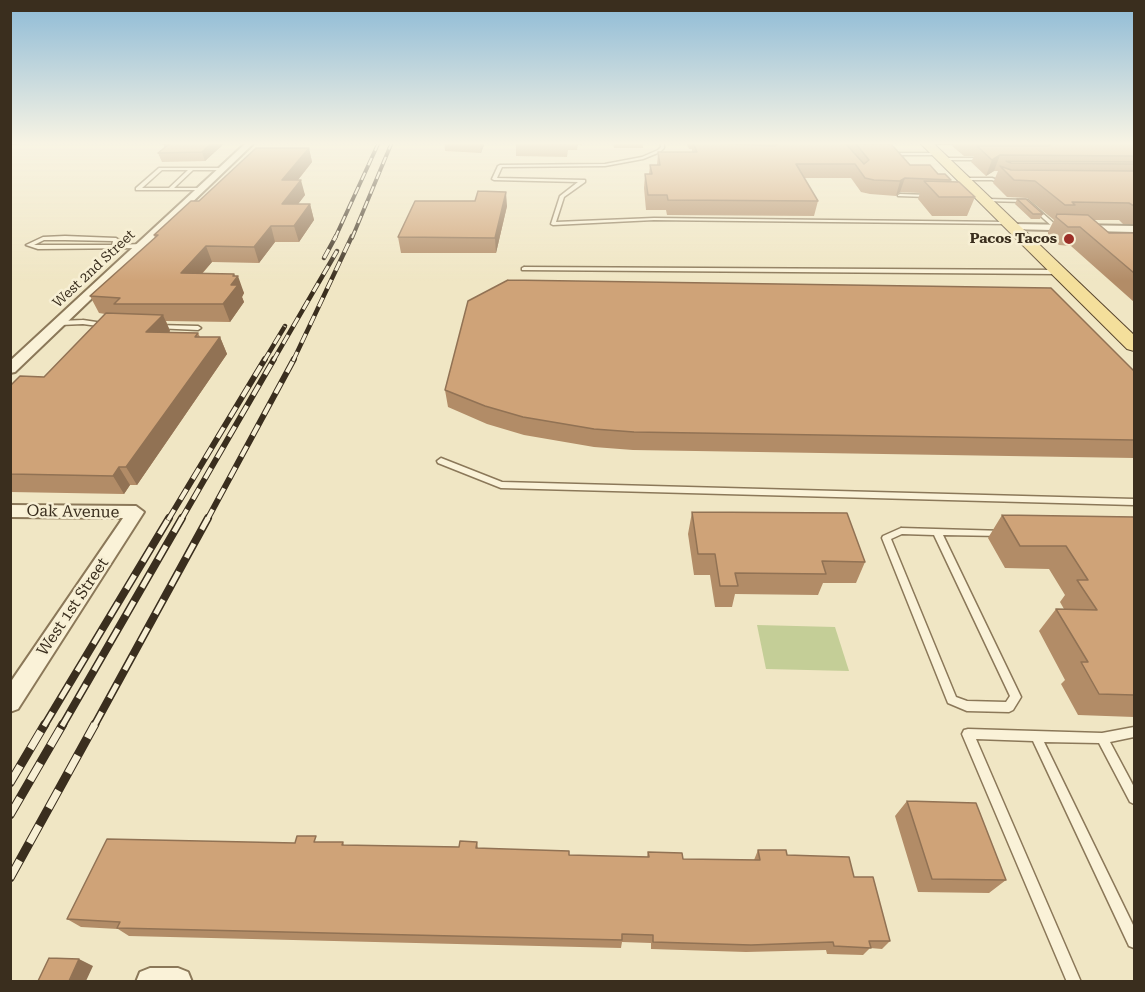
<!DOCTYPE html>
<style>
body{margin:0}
#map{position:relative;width:1145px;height:992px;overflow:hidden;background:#f0e6c4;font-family:"Roboto Serif",serif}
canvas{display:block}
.frame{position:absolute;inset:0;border:12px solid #3a2e1e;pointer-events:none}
</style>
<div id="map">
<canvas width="1145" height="992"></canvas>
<div class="frame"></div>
</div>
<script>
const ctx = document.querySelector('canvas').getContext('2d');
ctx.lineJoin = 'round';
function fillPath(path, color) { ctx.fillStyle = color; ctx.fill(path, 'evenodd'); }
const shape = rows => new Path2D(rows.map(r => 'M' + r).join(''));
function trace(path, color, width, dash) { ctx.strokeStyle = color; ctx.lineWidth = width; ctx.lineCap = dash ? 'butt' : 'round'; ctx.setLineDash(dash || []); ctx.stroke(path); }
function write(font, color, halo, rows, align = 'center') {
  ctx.font = font + ' "Roboto Serif",serif'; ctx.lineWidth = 5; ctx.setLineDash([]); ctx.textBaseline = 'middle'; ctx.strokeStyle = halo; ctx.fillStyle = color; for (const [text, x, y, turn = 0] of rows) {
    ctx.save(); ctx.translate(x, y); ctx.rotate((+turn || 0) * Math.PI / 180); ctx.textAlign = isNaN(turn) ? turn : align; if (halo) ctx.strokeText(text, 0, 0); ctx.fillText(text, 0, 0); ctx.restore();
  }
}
fillPath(shape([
 [757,625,835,627,849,671,766,669]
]), '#c4ce97');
const service = shape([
 [10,142,26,142,10,144,10,142],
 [660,142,664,142,664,148,660,152,643,159,605,166,502,167,497,178,585,180,585,182,564,197,556,222,654,218,1009,222,1011,223,1009,224,654,220,553,225,551,224,560,196,578,182,494,180,492,179,498,166,500,165,605,164,642,157,658,150,661,147,660,142],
 [924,142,964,142,966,143,964,144,926,143,924,142],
 [896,153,938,153,940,154,938,155,900,155,903,158,901,159,895,155,896,153],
 [943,158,982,158,984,159,982,160,942,160,943,158],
 [159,168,222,168,224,169,222,170,193,170,174,188,202,188,202,189,200,190,136,190,136,188,159,168],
 [162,170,188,170,169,188,142,188,162,170],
 [963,178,992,178,1006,183,1004,184,992,180,961,180,961,178,963,178],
 [900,194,928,195,930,196,928,197,898,196,898,195,900,194],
 [986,199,1028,200,1058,227,1054,228,1025,202,984,201,984,199,986,199],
 [65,236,116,238,119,240,117,245,141,244,144,246,141,248,38,249,26,245,43,237,65,236],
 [44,240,65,240,113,241,112,245,34,245,44,240],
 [524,267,1060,270,1063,272,1060,274,522,270,522,268,524,267],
 [83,320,103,323,106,325,101,328,98,326,83,324,60,325,57,323,60,321,83,320],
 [157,325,198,326,201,328,198,330,155,328,154,327,157,325],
 [441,458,502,482,1134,499,1134,505,501,488,438,463,437,461,441,458],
 [901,528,1005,531,1006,533,1005,535,1002,536,943,535,1021,697,1013,710,1009,712,967,711,948,703,882,538,883,536,901,528],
 [902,534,934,535,1010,696,1006,702,967,701,956,697,891,539,902,534],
 [1134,727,1134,737,1110,742,1134,787,1134,804,1130,802,1099,743,1044,742,1134,927,1134,948,1129,946,1033,741,976,739,1081,982,1067,982,962,734,964,730,968,729,1102,733,1134,727]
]);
const minor = shape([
 [247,142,255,142,15,372,10,373,10,361,247,142],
 [1013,224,1134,226,1134,232,1009,229,1008,227,1013,224],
 [10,505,136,506,144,512,18,709,10,712,10,683,123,518,10,517,10,505],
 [150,968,178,968,188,972,192,982,136,982,140,972,150,968]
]);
const primary = shape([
 [919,142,932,142,1134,335,1134,351,1127,349,919,142]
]);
trace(service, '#8b7859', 3);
trace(minor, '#8b7859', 4);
trace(primary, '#59452e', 2);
fillPath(service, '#faf2d8');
fillPath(minor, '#faf2d8');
fillPath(primary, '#f4df9b');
const railFar4 = shape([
 [335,238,379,142],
 [352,238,392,142]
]);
const railFar3 = shape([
 [324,258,336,236],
 [264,361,285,326],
 [273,361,337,251],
 [293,361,352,236]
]);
const railFar2 = shape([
 [168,520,265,359],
 [181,520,274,359],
 [207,520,294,359]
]);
const railFar1 = shape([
 [44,726,169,518],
 [62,726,182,518],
 [94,726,208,518]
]);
const rail = shape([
 [10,783,45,724],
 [10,815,63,724],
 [10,878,95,724]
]);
trace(railFar4, '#3a2e1e', 4);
trace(railFar3, '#3a2e1e', 4.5);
trace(railFar2, '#3a2e1e', 6);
trace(railFar1, '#3a2e1e', 8);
trace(rail, '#3a2e1e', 9);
trace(railFar4, '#f7efd4', 2, [8]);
trace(railFar3, '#f7efd4', 3, [10]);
trace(railFar2, '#f7efd4', 4, [12]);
trace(railFar1, '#f7efd4', 5, [16]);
trace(rail, '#f7efd4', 7, [20]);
fillPath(shape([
 [165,142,226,142,205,161,162,162,158,153,165,148,163,144],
 [444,142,485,142,481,153,445,151],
 [498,142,582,142,582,146,578,145,577,150,568,150,567,157,516,156,516,142],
 [613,142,643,142,643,148,614,148],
 [686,142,883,142,883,144,910,165,938,174,951,180,950,182,975,197,967,216,932,216,918,199,920,193,900,192,896,196,870,194,861,192,851,178,804,178,818,201,814,216,667,215,666,210,646,210,644,188,645,174,649,174,650,165,657,165,658,152,692,152,692,149,689,149],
 [954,142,1134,142,1134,226,1134,224,1123,224,1119,220,1094,220,1109,233,1134,233,1134,302,1071,246,1059,245,1048,235,1048,232,1054,220,1027,198,1007,197,993,183,998,171,994,171,986,176,971,162,974,156,964,156,952,146],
 [309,148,312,162,298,180,305,195,298,204,310,204,314,220,299,242,275,242,259,263,212,262,202,274,234,274,244,293,242,297,244,302,230,322,166,321,170,331,169,332,198,333,200,337,220,337,227,354,137,485,130,485,124,494,10,492,10,386,44,377,105,314,99,313,90,296,155,238,154,235,199,201],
 [1017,199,1043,214,1040,219,1031,219,1015,204],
 [475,201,507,206,496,253,401,253,398,237],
 [1134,371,1134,458,633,450,594,447,524,435,487,424,448,407,445,390],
 [692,512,865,562,856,583,823,583,818,595,735,594,732,607,715,607,710,575,694,575,688,534],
 [1002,515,1134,517,1134,717,1078,715,1061,684,1065,680,1039,631,1056,609,1064,609,1060,602,1065,595,1049,569,1005,568,988,538],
 [907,801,1006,880,989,893,918,892,895,816],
 [320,842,343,842,344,845,459,847,477,842,478,848,569,855,647,857,648,852,683,859,754,860,758,850,787,855,854,877,890,941,882,949,870,948,863,955,827,954,826,950,746,952,651,949,651,943,622,942,621,948,129,936,118,929,81,927,67,919,295,843]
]), '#b28c67');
fillPath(shape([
 [213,142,226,142,205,161,202,152],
 [480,142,485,142,481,153],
 [309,148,312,162,286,195,282,180],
 [1000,155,994,171,986,176,992,160],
 [905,178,900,192,896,196,900,181],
 [301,180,305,195,286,220,282,204],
 [506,192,507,206,496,253,495,238],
 [310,204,314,220,299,242,294,226],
 [271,226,275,242,259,263,254,247],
 [206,246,212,262,187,290,181,273],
 [234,274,236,279,238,276,244,293,242,297,244,302,230,322,223,304,231,285,233,276],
 [163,315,170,331,154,349,146,332],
 [220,337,227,354,137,485,126,467],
 [119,467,130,485,124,494,113,476],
 [79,959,93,966,86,981,69,981]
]), '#917254');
const building = shape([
 [165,142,213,142,202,152,158,153,169,144,163,144,165,142],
 [516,142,568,142,567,144,515,143,516,142],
 [693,142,775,146,779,142,828,142,846,144,864,164,869,160,856,144,891,144,910,165,930,165,938,174,945,174,951,180,905,178,900,181,874,180,865,178,855,164,796,164,818,201,668,200,667,195,648,195,645,174,652,174,650,165,660,165,658,152,697,152,693,142],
 [1052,142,1134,142,1134,156,1000,155,992,160,977,146,1049,146,1053,142,1052,142],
 [256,148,309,148,282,180,301,180,282,204,310,204,294,226,271,226,254,247,206,246,181,273,234,274,233,276,238,276,231,285,238,285,223,304,114,304,120,298,90,296,158,235,154,235,191,201,199,201,256,148],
 [1006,161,1134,162,1134,164,1011,163,1006,161],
 [1000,166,1011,170,1134,171,1134,206,1129,203,1072,202,1075,205,1065,205,1035,181,1014,180,1000,166],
 [924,181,959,182,975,197,939,197,924,181],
 [478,191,506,192,495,238,398,237,415,201,475,201,478,191],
 [1017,199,1026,199,1043,214,1033,214,1017,199],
 [1057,214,1088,215,1109,233,1134,233,1134,273,1080,227,1068,227,1056,217,1057,214],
 [508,280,1051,288,1134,371,1134,440,634,432,594,429,523,417,485,406,445,390,468,301,508,280],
 [106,313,163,315,146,332,198,333,195,337,220,337,126,467,119,467,113,476,10,474,10,386,20,376,44,377,106,313],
 [692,512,847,513,865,562,822,561,826,574,735,573,738,586,720,586,715,554,698,554,692,512],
 [1002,515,1134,517,1134,695,1099,694,1081,662,1088,662,1056,609,1097,610,1077,580,1088,580,1066,546,1020,546,1002,515],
 [907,801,976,803,1006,880,932,879,907,801],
 [297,836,316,836,314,842,343,842,342,845,459,847,460,841,477,842,476,848,569,851,569,855,649,857,648,852,682,853,683,859,760,860,758,850,786,850,787,855,849,857,854,877,873,877,890,941,869,941,871,948,834,946,833,942,751,945,653,942,653,935,622,934,622,940,117,928,120,922,67,919,107,839,295,843,297,836],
 [49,958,79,959,69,981,38,981,49,958]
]);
fillPath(building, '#cfa378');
trace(building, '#917254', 1.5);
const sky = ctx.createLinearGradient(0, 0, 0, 281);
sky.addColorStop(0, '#8dbad6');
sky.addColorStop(0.51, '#f8f4e4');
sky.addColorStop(1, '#f8f4e400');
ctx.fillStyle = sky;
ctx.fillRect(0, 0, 1145, 281);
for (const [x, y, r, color] of [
 [1069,239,6,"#9c2f27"]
]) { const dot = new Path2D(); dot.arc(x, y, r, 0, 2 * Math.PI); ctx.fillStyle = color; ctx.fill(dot); trace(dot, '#f7efd4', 2); }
write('bold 14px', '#3a2e1e', '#f7efd4', [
 ["Pacos Tacos",1057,239]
], 'right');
write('14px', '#3a2e1e', '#f7efd4', [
 ["West 2nd Street",94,269,-43]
]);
write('16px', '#3a2e1e', '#f7efd4', [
 ["Oak Avenue",73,512,1],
 ["West 1st Street",73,607,-56]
]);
</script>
